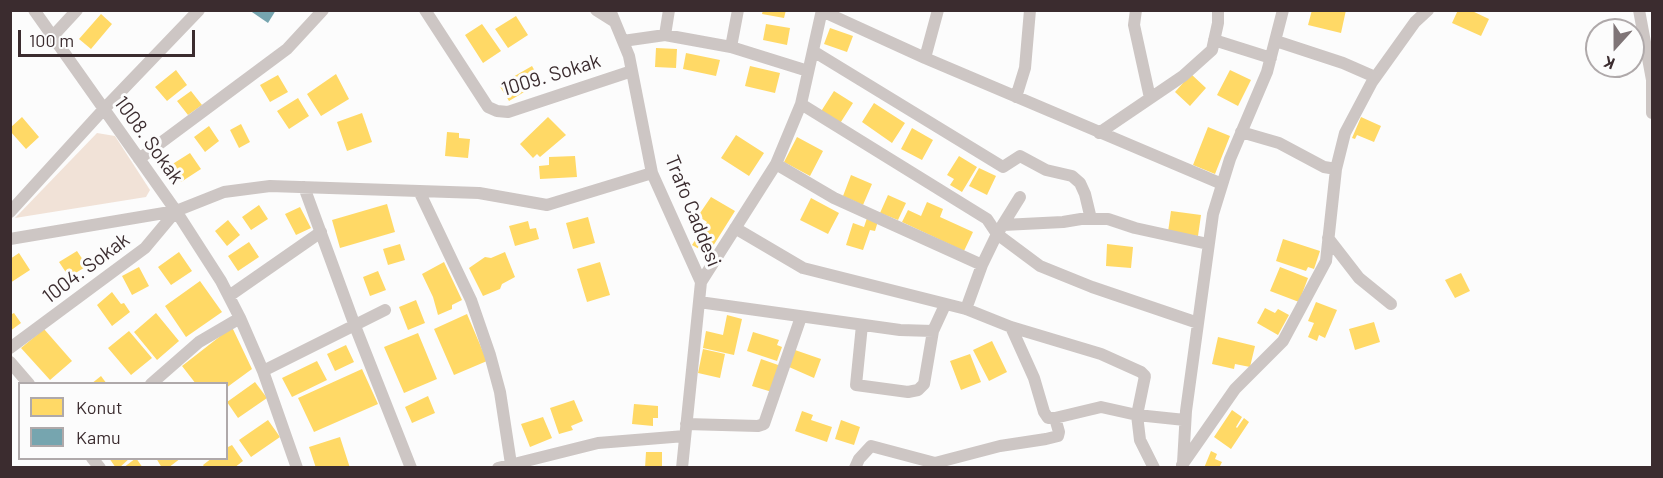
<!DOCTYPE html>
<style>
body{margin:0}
#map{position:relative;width:1663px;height:478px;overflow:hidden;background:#fcfcfc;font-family:Barlow,sans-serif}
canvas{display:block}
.frame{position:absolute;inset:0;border:12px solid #3b2c2f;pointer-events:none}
.legend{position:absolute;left:18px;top:382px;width:210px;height:78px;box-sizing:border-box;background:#fcfcfc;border:2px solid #afa9aa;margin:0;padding:8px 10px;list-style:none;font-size:18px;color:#3b2c2f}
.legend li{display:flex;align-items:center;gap:12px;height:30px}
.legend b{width:30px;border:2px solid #afa9aa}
.north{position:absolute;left:1585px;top:18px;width:60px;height:60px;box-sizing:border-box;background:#fcfcfc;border:2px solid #afa9aa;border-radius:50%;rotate:201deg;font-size:16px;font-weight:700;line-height:24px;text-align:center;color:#3b2c2f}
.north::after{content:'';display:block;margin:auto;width:21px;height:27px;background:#7f7577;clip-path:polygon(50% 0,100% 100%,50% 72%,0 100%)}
.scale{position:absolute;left:18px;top:30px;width:177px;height:27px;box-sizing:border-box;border:3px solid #3b2c2f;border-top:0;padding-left:8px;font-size:18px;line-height:21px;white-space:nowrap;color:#3b2c2f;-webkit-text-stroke:4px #fcfcfc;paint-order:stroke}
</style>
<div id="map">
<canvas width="1663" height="478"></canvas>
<div class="frame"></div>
<ul class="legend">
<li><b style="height:16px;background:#ffd966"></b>Konut</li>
<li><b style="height:16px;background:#76a5af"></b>Kamu</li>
</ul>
<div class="north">K</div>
<div class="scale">100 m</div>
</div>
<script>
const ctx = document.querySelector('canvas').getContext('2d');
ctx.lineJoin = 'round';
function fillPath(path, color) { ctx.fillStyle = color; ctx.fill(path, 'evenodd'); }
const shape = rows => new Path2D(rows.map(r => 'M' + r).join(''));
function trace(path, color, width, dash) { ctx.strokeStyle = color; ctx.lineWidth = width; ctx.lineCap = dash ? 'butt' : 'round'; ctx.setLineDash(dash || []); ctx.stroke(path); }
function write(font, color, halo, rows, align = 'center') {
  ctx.font = font + ' Barlow,sans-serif'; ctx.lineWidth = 6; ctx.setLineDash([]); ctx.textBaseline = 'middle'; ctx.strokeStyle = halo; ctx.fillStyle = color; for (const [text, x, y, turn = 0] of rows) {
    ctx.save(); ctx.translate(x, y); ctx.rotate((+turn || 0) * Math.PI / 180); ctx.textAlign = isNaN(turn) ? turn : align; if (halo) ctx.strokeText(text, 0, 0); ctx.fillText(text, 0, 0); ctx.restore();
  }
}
fillPath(shape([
 [97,133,115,136,150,190,146,197,15,218]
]), '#f1e2d7');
fillPath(shape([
 [763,10,786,10,784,18,762,14],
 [1312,10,1346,10,1341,33,1308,25],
 [1458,10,1470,10,1489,19,1481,36,1452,23],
 [101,14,112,24,91,49,79,39],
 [516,16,528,35,508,48,495,29],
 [482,24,501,51,483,63,465,35],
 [766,24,790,28,787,45,763,40],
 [830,28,853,36,847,52,824,44],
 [656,48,677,49,676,68,655,67],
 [686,53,720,60,716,76,683,69],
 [532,66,541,82,509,101,499,85],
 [750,66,780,73,775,93,745,86],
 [176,70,187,85,167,101,155,87],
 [1230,70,1251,80,1238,106,1217,95],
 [336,74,349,99,321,116,307,94],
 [1191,74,1206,88,1190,106,1175,92],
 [278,75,288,92,270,102,260,85],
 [191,91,202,105,188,115,177,101],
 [834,91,853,103,839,125,820,113],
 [298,98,309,116,289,129,277,111],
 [874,103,905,123,892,143,862,122],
 [362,113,372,142,347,151,337,122],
 [22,117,39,137,26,149,10,131,10,128],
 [548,117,566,135,540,157,537,154,533,158,520,144],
 [1361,117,1381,126,1374,142,1357,135,1355,139,1352,138],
 [241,124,250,142,239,148,230,130],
 [209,126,219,141,205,152,194,137],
 [1208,127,1230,136,1215,174,1193,165],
 [912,128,933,140,922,160,901,149],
 [447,132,459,133,459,138,470,139,468,158,445,156],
 [736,135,764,153,749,176,721,158],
 [797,137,823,151,810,176,784,162],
 [190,153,201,169,181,182,171,165],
 [575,156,577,177,540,179,539,166,549,165,549,157],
 [959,156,977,167,962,192,950,185,954,179,947,175],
 [979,168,996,176,987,195,969,186],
 [851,175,872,184,863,205,843,196],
 [888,195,906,203,898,220,880,213],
 [711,197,735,211,708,254,692,245,707,222,698,216],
 [811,198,839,213,828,234,800,220],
 [927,202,943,209,940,217,973,232,964,251,902,222,908,210,921,216],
 [387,204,395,232,340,248,332,220],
 [259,205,268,219,251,230,242,217],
 [300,207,311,228,296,235,285,214],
 [1171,211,1201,215,1198,236,1168,232],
 [588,217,595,243,573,249,566,223],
 [867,218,878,221,875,231,870,230,863,250,846,245,853,223,864,227],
 [228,220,240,235,227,246,215,231],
 [528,221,530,229,536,228,539,239,515,246,509,226],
 [1283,239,1320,251,1314,269,1308,267,1306,271,1276,261],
 [249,242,259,257,238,271,228,256],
 [400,244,405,260,388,265,383,249],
 [1107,244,1133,247,1131,268,1106,266],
 [77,251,87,266,69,277,59,262],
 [179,252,192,271,171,285,158,267],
 [505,252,515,277,502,284,500,289,483,296,469,268,485,257,491,258],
 [19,253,30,270,10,283,10,259],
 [444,262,462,300,452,305,452,309,438,315,433,297,422,274],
 [600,262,610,295,587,302,577,269],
 [139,267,149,286,132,295,122,276],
 [1280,267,1308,278,1299,302,1270,291],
 [378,271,386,290,370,296,363,277],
 [1461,273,1470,291,1455,298,1445,280],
 [200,281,222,312,186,337,165,306],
 [112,292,121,304,124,303,130,312,112,326,97,305],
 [416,300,425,323,408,330,399,307],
 [1316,302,1337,310,1325,338,1319,335,1317,341,1308,337,1314,323,1308,321],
 [1265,308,1275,313,1278,309,1289,315,1278,335,1257,323],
 [14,313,21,323,10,331,10,315],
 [156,313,179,341,157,360,134,332],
 [467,314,487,361,454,375,434,329],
 [727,315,742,319,734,355,703,348,706,331,723,335],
 [1374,322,1380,342,1355,350,1349,329],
 [232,327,252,369,226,388,226,384,196,384,182,366],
 [44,329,72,361,50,380,21,348],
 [129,331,152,358,131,375,108,348],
 [753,332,779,340,777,345,782,347,777,361,747,351],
 [418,333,437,379,404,393,384,347],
 [1218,337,1255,346,1250,367,1235,364,1234,369,1212,364],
 [992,341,1007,372,989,381,973,350],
 [346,345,354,362,335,371,327,354],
 [703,349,725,354,720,378,698,373],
 [795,350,821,359,814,378,789,367],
 [970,354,981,382,961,390,950,361],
 [761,359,781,366,772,392,752,386],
 [317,361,327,380,292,397,282,378],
 [362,369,378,404,314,432,298,398],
 [101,376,107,384,91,384],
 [255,382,267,398,238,418,227,402],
 [428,396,435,413,412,423,405,407],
 [574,400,583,421,571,426,573,430,559,434,550,408],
 [634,404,658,406,658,418,653,418,653,426,632,424],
 [1232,410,1242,417,1236,427,1237,428,1244,418,1249,422,1231,449,1214,437],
 [802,411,813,415,811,420,832,427,827,442,795,431],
 [543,417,552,438,530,447,521,424],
 [268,420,280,437,251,457,239,440],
 [841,420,860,427,854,445,835,439],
 [340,437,350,468,316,468,309,447],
 [232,445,243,461,234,468,205,468,203,465,212,458,226,458,226,448],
 [1211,451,1217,454,1215,459,1222,462,1219,468,1204,468],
 [646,452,662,452,662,468,645,468],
 [109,458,130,458,119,468,116,468],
 [136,458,143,468,123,468],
 [156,458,181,458,168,468,162,468]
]), '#ffd966');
fillPath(shape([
 [249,10,276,10,268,23]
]), '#76a5af');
trace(shape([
 [34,10,176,211,221,281,240,318,263,371,297,468],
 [425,10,488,107,497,111,508,112,632,71],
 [596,10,615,22],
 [610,10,629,56,652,173,701,282,682,468],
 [1136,10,1134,25,1150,98],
 [1639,10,1652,80,1652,113],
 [822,11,925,58,1222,184],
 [665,35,669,10],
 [53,36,77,10],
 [1214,40,1271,58],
 [623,41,665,35,731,47,808,71],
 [1276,41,1343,63,1375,77],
 [731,47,738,10],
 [813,51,1003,167,1020,156,1046,170,1072,176,1080,183,1085,194,1091,219],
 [925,58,938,10],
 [1016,97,1025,68,1030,10],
 [801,104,987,219,997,234,1040,266,1092,287,1198,323],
 [1241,132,1279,143,1324,167,1336,169],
 [1099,133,1183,76,1212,50,1218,23,1218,10],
 [139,159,287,49,323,10],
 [776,164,834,198,982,265],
 [304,187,355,326,411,468],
 [419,191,471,300,490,355,500,392,511,464],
 [10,212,103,110,199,10],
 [1003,225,1063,222,1081,219,1108,219,1135,228,1208,244],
 [735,228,803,268,966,309,1011,327,1101,354,1141,372,1145,376,1137,415,1140,440,1154,468],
 [1328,238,1359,278,1391,304],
 [10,239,176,211,224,192,270,186,479,193,547,205,652,173],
 [701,282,776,164,801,104,822,10],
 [229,296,321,232],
 [699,302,900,330,933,331],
 [966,309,982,265,997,234,1020,197],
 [862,325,856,385,908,392,918,390,924,384,933,331,945,305],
 [1011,327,1034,378,1044,412,1048,418,1055,418,1101,407,1137,415,1185,420],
 [10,348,145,248,176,211],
 [10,362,29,384],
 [263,371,385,310],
 [151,384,199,342,240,318],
 [686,424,758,426,764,424,801,317],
 [92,458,100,468],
 [1183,463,1186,411,1213,214,1230,159,1267,72,1283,10],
 [1182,465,1235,389,1283,341,1326,261,1336,169,1345,133,1372,82,1415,22,1428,10],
 [498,468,598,443,685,436],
 [855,468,859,459,871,446,935,463,1000,446,1046,439,1058,436,1059,432,1055,418]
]), '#cdc6c4', 12);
write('20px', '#3b2c2f', '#fcfcfc', [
 ["1009. Sokak",551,75,-17],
 ["1008. Sokak",149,140,54],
 ["Trafo Caddesi",693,211,68],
 ["1004. Sokak",86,268,-37]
]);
</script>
